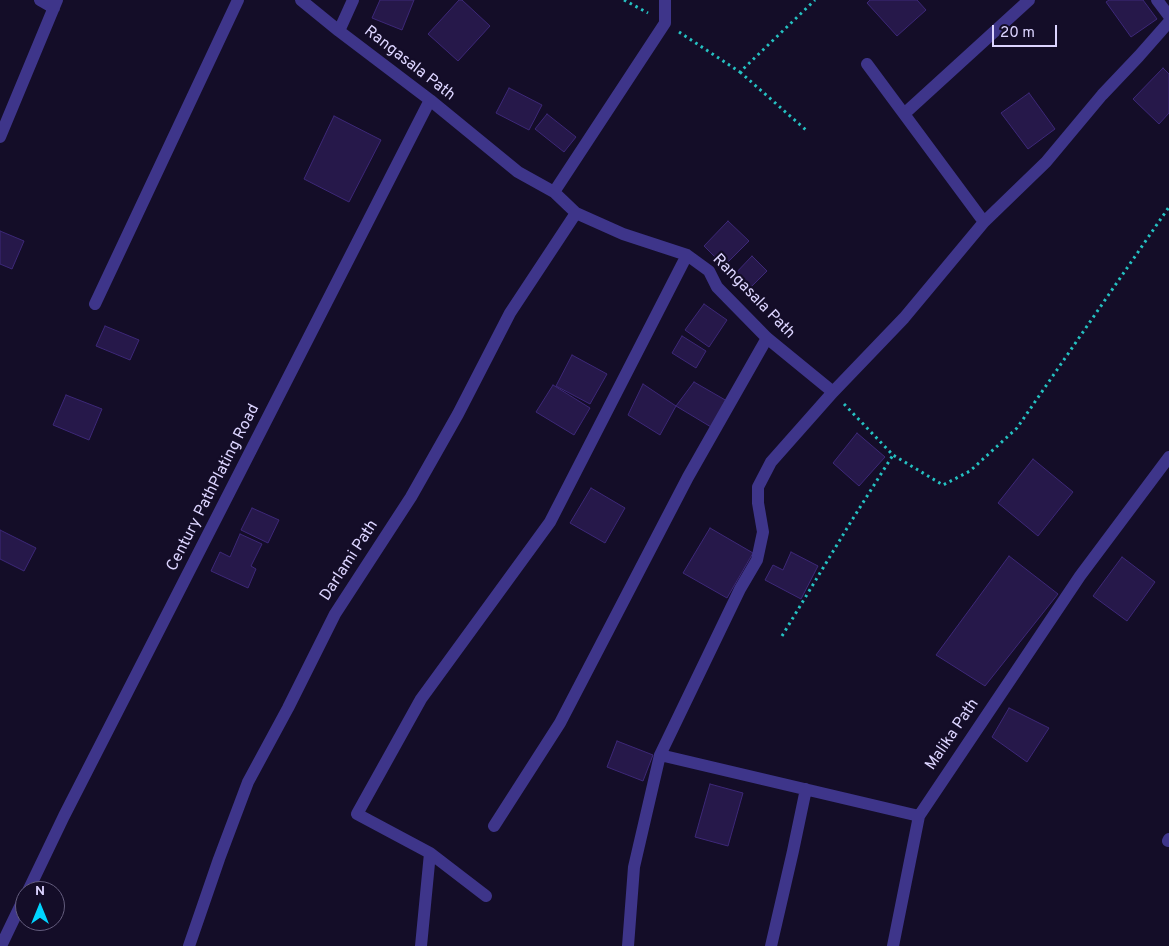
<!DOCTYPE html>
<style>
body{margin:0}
#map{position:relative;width:1169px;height:946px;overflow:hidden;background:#140d28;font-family:Overpass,sans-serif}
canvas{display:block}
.north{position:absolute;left:15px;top:881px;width:50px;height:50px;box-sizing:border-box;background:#140d28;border:1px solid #645d7e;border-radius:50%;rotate:0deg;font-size:14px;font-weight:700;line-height:20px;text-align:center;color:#dcd4ff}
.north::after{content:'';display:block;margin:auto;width:18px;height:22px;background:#00d4ff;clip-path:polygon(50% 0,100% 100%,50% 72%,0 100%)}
.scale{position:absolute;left:992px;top:25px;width:65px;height:22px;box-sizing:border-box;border:2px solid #dcd4ff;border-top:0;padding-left:6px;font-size:15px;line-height:18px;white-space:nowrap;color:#dcd4ff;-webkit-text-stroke:4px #140d28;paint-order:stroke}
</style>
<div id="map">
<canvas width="1169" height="946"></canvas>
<div class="north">N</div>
<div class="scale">20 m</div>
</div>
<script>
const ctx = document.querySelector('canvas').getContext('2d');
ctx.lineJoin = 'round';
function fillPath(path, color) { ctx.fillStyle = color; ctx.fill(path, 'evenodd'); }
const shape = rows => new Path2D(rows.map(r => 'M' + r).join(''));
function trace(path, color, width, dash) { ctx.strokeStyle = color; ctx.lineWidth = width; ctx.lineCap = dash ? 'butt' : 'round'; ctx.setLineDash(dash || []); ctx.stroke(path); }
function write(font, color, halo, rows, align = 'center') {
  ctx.font = font + ' Overpass,sans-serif'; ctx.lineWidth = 4.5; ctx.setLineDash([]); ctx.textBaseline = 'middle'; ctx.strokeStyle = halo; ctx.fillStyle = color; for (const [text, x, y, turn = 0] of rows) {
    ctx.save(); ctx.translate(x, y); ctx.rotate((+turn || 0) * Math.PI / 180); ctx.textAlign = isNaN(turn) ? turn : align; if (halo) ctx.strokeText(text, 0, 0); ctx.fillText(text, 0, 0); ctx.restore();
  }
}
const building = shape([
 [380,0,414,0,402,30,372,18,380,0],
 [459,0,462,0,490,26,458,61,428,34,459,0],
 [870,0,917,0,926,10,897,36,867,3,870,0],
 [1109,0,1143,0,1157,19,1131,37,1106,2,1109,0],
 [1163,68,1169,74,1169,113,1159,124,1133,99,1163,68],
 [509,88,542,105,529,130,496,113,509,88],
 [1029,93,1055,129,1028,149,1001,113,1029,93],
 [547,114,576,137,564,152,535,129,547,114],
 [334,116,381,140,349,202,304,179,334,116],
 [728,221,749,241,724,266,704,246,728,221],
 [0,231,24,241,12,269,0,264,0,231],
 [752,256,767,271,748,290,733,276,752,256],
 [704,304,727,320,709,347,685,330,704,304],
 [105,326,139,340,130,360,96,346,105,326],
 [682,336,706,351,696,368,672,353,682,336],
 [572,355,607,374,590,404,556,386,572,355],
 [694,382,727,401,711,427,676,406,694,382],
 [643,384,676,406,660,435,628,415,643,384],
 [553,385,590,408,574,435,536,412,553,385],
 [66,395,102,409,89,440,53,425,66,395],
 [857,433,885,457,859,486,833,463,857,433],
 [1033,459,1073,492,1038,536,998,503,1033,459],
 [591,488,625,508,605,543,570,523,591,488],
 [252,508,279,520,268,543,241,530,252,508],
 [710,528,753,553,727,598,683,573,710,528],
 [0,530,36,548,24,571,0,559,0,530],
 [240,534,262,544,251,566,256,569,248,588,211,571,220,552,230,557,240,534],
 [791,552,818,566,801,599,765,580,773,565,783,570,791,552],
 [1009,556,1058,594,985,686,936,655,1009,556],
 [1122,557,1155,582,1127,621,1093,596,1122,557],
 [1009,708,1049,728,1027,762,992,737,1009,708],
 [617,741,653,755,643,781,607,767,617,741],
 [710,784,743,793,728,846,695,837,710,784]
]);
fillPath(building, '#26184a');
trace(building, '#3d2878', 1);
trace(shape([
 [624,0,648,13],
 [679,32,740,72,815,0],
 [740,72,806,130],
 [844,404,893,455,943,485,970,471,1017,428,1169,207],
 [782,636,852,520,893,455]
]), '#25c1c2', 3, [2.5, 4]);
trace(shape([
 [40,0,54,8],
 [301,0,339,31,430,100,518,172,554,192,576,213,623,234,687,255,709,271,717,287,767,338,833,392],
 [1157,0,1169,16],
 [339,31,353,0],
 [867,64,984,222],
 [904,114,1029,0],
 [0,137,57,0],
 [554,192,665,23,665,0],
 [95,304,238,0],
 [660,755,919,816],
 [494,826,560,723,688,477,767,338],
 [1168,841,1169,839],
 [28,891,64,816,430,100],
 [486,896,430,853,357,814,421,699,550,522,687,255],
 [1,946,25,896],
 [189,946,219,859,248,782,288,708,335,614,411,497,458,414,510,313,576,213],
 [421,946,430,853],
 [628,946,634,867,660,755,740,589,757,560,763,532,758,503,758,487,771,462,833,392,904,318,984,222,1046,162,1102,95,1139,56,1169,22],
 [771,946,793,851,806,789],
 [893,946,919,816,1080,576,1169,457]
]), '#3e358a', 12);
write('16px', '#dcd4ff', '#140d28', [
 ["Rangasala Path",409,64,38],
 ["Rangasala Path",753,297,46],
 ["Century PathPlating Road",214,488,-63],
 ["Darlami Path",350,561,-57],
 ["Malika Path",953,735,-56]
]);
</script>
